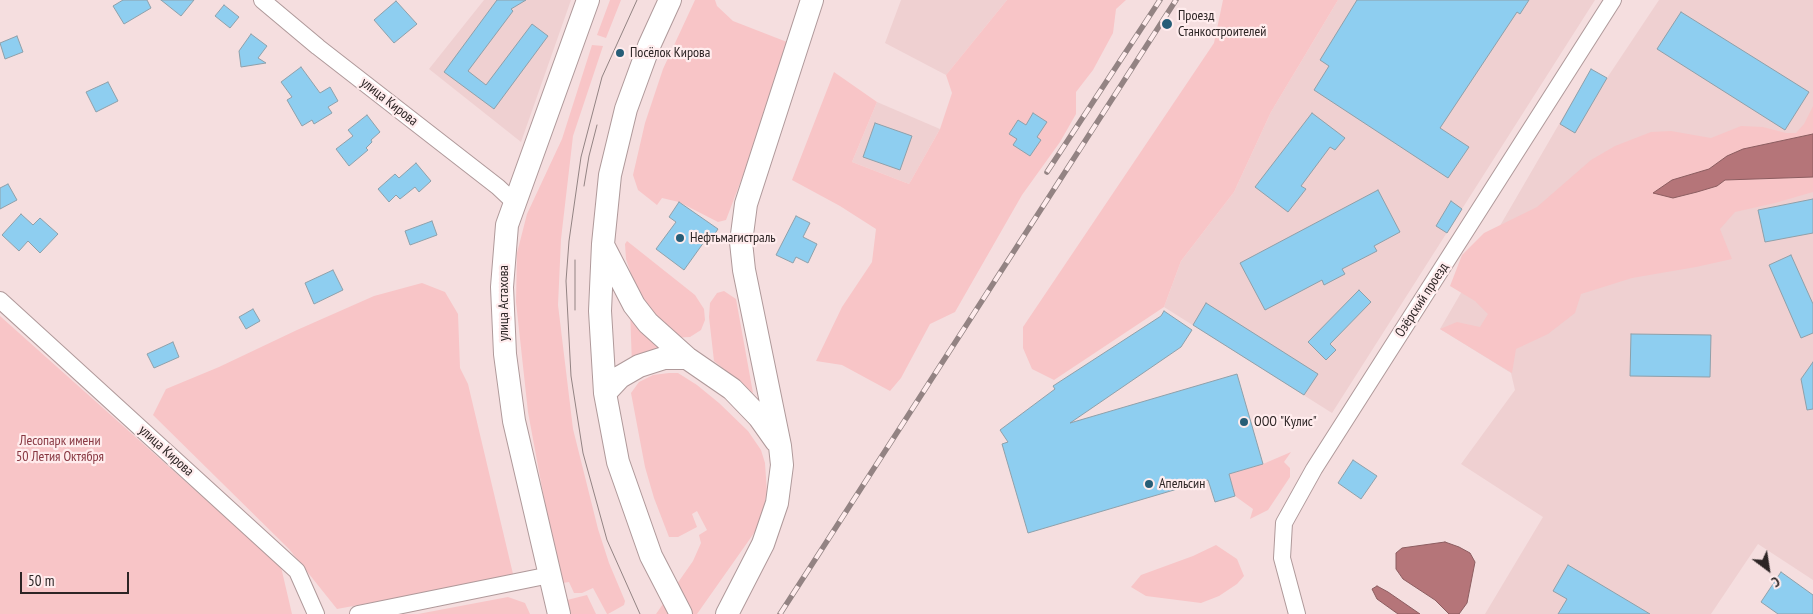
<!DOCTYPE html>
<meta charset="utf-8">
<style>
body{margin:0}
#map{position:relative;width:1813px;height:614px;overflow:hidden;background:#f5dedf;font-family:"PT Sans Narrow",sans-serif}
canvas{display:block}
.north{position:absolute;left:1743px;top:544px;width:50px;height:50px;-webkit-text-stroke:4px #ffeced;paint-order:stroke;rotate:149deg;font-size:14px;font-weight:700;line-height:20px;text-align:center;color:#2d2525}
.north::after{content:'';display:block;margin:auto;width:18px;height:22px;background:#2d2525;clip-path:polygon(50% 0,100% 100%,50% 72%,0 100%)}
.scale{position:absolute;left:20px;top:572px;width:109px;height:22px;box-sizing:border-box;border:2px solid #2d2525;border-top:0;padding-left:6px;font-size:15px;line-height:18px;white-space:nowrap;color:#2d2525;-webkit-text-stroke:4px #ffeced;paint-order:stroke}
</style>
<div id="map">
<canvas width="1813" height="614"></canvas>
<div class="north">С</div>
<div class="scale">50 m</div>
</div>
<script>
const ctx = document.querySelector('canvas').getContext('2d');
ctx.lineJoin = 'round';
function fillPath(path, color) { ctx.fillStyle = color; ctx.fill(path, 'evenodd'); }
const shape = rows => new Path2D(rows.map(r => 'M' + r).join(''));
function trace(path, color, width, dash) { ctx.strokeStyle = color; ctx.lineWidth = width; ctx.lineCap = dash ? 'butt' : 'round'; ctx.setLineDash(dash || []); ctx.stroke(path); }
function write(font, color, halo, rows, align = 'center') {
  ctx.font = font + ' "PT Sans Narrow",sans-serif'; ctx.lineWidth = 4.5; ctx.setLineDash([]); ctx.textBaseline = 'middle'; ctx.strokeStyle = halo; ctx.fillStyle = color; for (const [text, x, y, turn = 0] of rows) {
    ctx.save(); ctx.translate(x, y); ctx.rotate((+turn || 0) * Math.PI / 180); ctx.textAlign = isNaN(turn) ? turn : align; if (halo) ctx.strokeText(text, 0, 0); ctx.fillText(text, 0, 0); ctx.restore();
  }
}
fillPath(shape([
 [484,0,571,0,521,142,429,69],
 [901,0,1007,0,946,75,885,43],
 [1338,0,1595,0,1332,413,1164,307,1181,261,1234,192,1271,112],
 [1659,0,1813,0,1813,580,1758,544,1711,614,1485,614,1543,517,1461,464,1515,390,1511,373,1440,329,1591,69,1607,78],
 [877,102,940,129,909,184,852,162]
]), '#efd0d1');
fillPath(shape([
 [610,0,621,0,606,38,597,35],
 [695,0,715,0,717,6,733,21,787,42,760,135,745,170,726,220,718,222,679,202,662,198,657,205,638,190,633,175,645,123,663,69],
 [1007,0,1126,0,1116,9,1113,33,1093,70,1076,92,1076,114,1060,142,1022,195,955,312,930,324,901,378,890,391,842,365,816,361,842,307,872,262,876,229,840,206,792,180,834,72,877,102,852,162,909,184,940,129,952,93,946,75],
 [1223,0,1338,0,1271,112,1234,192,1181,261,1164,307,1054,380,1032,369,1023,348,1023,327,1214,43],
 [592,45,603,46,573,136,561,239,558,305,573,429,598,529,609,563,625,601,624,605,608,614,607,614,593,588,582,593,574,593,569,582,563,583,547,515,528,412,516,302,517,253,527,214,562,139],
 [1813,106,1813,134,1743,149,1727,156,1709,169,1672,180,1673,198,1697,192,1717,186,1725,180,1813,177,1813,192,1775,203,1735,212,1720,229,1732,259,1696,267,1632,278,1581,294,1575,313,1548,334,1516,349,1512,373,1440,329,1457,322,1480,327,1488,314,1475,301,1450,286,1462,255,1484,233,1537,207,1591,160,1615,146,1651,132,1671,131,1711,138,1741,126,1763,127,1786,133,1796,133,1804,124],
 [627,241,695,295,704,309,705,320,701,330,690,337,672,338,644,300,632,277,626,259,625,244],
 [422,283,445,292,458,314,460,368,468,384,513,574,412,595,337,609,289,549,153,415,166,389,219,367,297,330,374,296],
 [724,291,736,299,753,393,714,361,709,317,710,303,717,293],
 [630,308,659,350,632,366],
 [0,316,281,567,292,614,0,614],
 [669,373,678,373,697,385,719,403,748,431,761,450,765,463,767,493,759,526,697,614,656,614,693,561,701,543,699,535,707,530,697,511,692,514,697,527,678,537,669,537,654,498,645,467,631,393,639,382,653,375],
 [1291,452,1284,462,1290,468,1290,477,1268,510,1250,519,1253,509,1235,496,1229,474,1263,464],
 [1216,545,1237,559,1244,576,1237,584,1219,596,1201,603,1146,596,1131,587,1141,575,1193,556],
 [587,595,596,614,571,614,567,600],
 [508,597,525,603,530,614,418,614]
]), '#f8c5c7');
const water = shape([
 [1813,134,1813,177,1725,180,1717,186,1697,192,1673,198,1653,193,1672,180,1709,169,1727,156,1743,149,1813,134],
 [1445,542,1459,547,1470,553,1475,562,1467,603,1459,614,1449,614,1435,600,1403,579,1396,569,1396,553,1402,548,1445,542],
 [1377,586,1388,592,1420,614,1398,614,1377,599,1372,589,1377,586]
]);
fillPath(water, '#b57579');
trace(water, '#8c5d60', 1);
const building = shape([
 [123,0,147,0,151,8,124,24,113,6,123,0],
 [161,0,194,0,181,16,161,0],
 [497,0,526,0,511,9,513,11,468,71,486,85,532,24,548,36,494,109,444,72,497,0],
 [1357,0,1529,0,1520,14,1517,12,1440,128,1469,147,1448,178,1314,90,1329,66,1320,60,1357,0],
 [396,1,417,24,394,43,374,20,396,1],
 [224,5,239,17,230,28,215,16,224,5],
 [1681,12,1809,92,1785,130,1657,49,1681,12],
 [251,34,267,46,258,58,266,63,241,67,239,51,251,34],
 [17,36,23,52,5,59,0,43,17,36],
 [301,67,320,93,330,87,338,101,328,107,332,113,314,124,312,120,302,126,287,100,292,97,281,82,301,67],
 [1591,69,1607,78,1575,133,1560,124,1591,69],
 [108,82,118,101,96,112,86,92,108,82],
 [1033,113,1047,122,1037,137,1041,140,1030,156,1013,145,1017,139,1009,134,1018,120,1026,125,1033,113],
 [1312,113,1345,138,1335,150,1330,147,1301,186,1306,189,1288,212,1255,187,1312,113],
 [367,115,380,132,371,140,372,142,366,148,368,150,349,166,336,149,353,136,348,130,367,115],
 [875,123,912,136,900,170,863,157,875,123],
 [416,163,431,181,419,192,415,187,400,199,396,195,389,202,378,189,395,174,399,178,416,163],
 [8,184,17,200,0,209,0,188,8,184],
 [1378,190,1400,232,1374,246,1377,251,1342,269,1345,274,1324,285,1322,280,1265,310,1240,263,1378,190],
 [1813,199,1813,233,1765,242,1758,210,1813,199],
 [1451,201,1462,209,1447,233,1436,226,1451,201],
 [679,202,718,229,708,244,704,242,684,270,656,249,676,222,669,217,679,202],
 [21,214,33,225,40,218,58,234,40,253,28,241,19,251,2,235,21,214],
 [796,216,810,223,803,237,817,244,808,263,796,257,793,263,776,255,796,216],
 [432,221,437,235,410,245,405,231,432,221],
 [1791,255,1813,304,1813,333,1801,338,1769,265,1791,255],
 [333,270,343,290,314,304,305,283,333,270],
 [1359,290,1371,302,1330,344,1336,350,1326,360,1308,342,1359,290],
 [1206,303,1318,374,1304,395,1193,325,1206,303],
 [253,309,260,321,246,329,239,317,253,309],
 [1164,311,1192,330,1181,347,1070,423,1237,374,1263,464,1229,474,1235,496,1215,502,1208,480,1028,533,1002,444,1008,442,1000,430,1055,389,1053,386,1161,316,1164,311],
 [1631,334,1711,335,1710,377,1630,376,1631,334],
 [173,342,179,357,154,368,147,354,173,342],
 [1813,362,1813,409,1807,410,1801,379,1813,362],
 [1353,460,1377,476,1361,499,1338,483,1353,460],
 [1568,565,1650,614,1558,614,1567,599,1553,591,1568,565],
 [1781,572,1813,595,1813,614,1778,614,1761,602,1781,572]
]);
fillPath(building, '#8ecef0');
trace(building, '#8ea0aa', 1);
const street = shape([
 [262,0,318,47,498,187,515,203],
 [0,300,297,571,316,614],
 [358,614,550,575],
 [1297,614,1282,558,1284,523,1314,469,1613,0]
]);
const secondary = shape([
 [670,0,649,46,626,109,610,175,603,244,600,311,605,393,618,462,651,556,681,614],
 [603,245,634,305,648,323,687,358,732,389,759,417,776,441],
 [605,393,620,377,639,366,664,358,687,358],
 [559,614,514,421,505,354,502,287,507,225,588,0],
 [727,614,763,544,777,503,782,465,780,446,744,270,741,242,746,204,812,0]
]);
trace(street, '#af999a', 18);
trace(secondary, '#af999a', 24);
trace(street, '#fff', 16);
trace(secondary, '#fff', 22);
trace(shape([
 [637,0,602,77,581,157,569,241,566,281,571,376,583,453,607,540,640,614],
 [584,186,589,156,597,125],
 [575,260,575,310]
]), '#938383', 1);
const rail = shape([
 [1047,172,1160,0],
 [780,614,1176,0]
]);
trace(rail, '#938383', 5.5);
trace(rail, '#ffeced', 4, [11]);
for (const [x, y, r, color] of [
 [1167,24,6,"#265d77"],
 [620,53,5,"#265d77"],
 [680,238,5,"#265d77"],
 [1244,422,5,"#265d77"],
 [1149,484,5,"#265d77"]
]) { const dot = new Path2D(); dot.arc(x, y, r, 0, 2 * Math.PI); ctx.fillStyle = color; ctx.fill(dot); trace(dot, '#ffeced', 2); }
write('14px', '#2d2525', '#ffeced', [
 ["Проезд",1178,16],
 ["Станкостроителей",1178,32],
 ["Посёлок Кирова",630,53],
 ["Нефтьмагистраль",690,238],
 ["ООО \"Кулис\"",1254,422],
 ["Апельсин",1159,484]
], 'left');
write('14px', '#2d2525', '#ffeced', [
 ["улица Кирова",389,102,38],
 ["Озёрский проезд",1422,300,-57],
 ["улица Астахова",504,303,-90],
 ["улица Кирова",166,451,42]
]);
write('14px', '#883842', '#ffeced', [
 ["Лесопарк имени",60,441],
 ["50 Летия Октября",60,457]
]);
</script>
